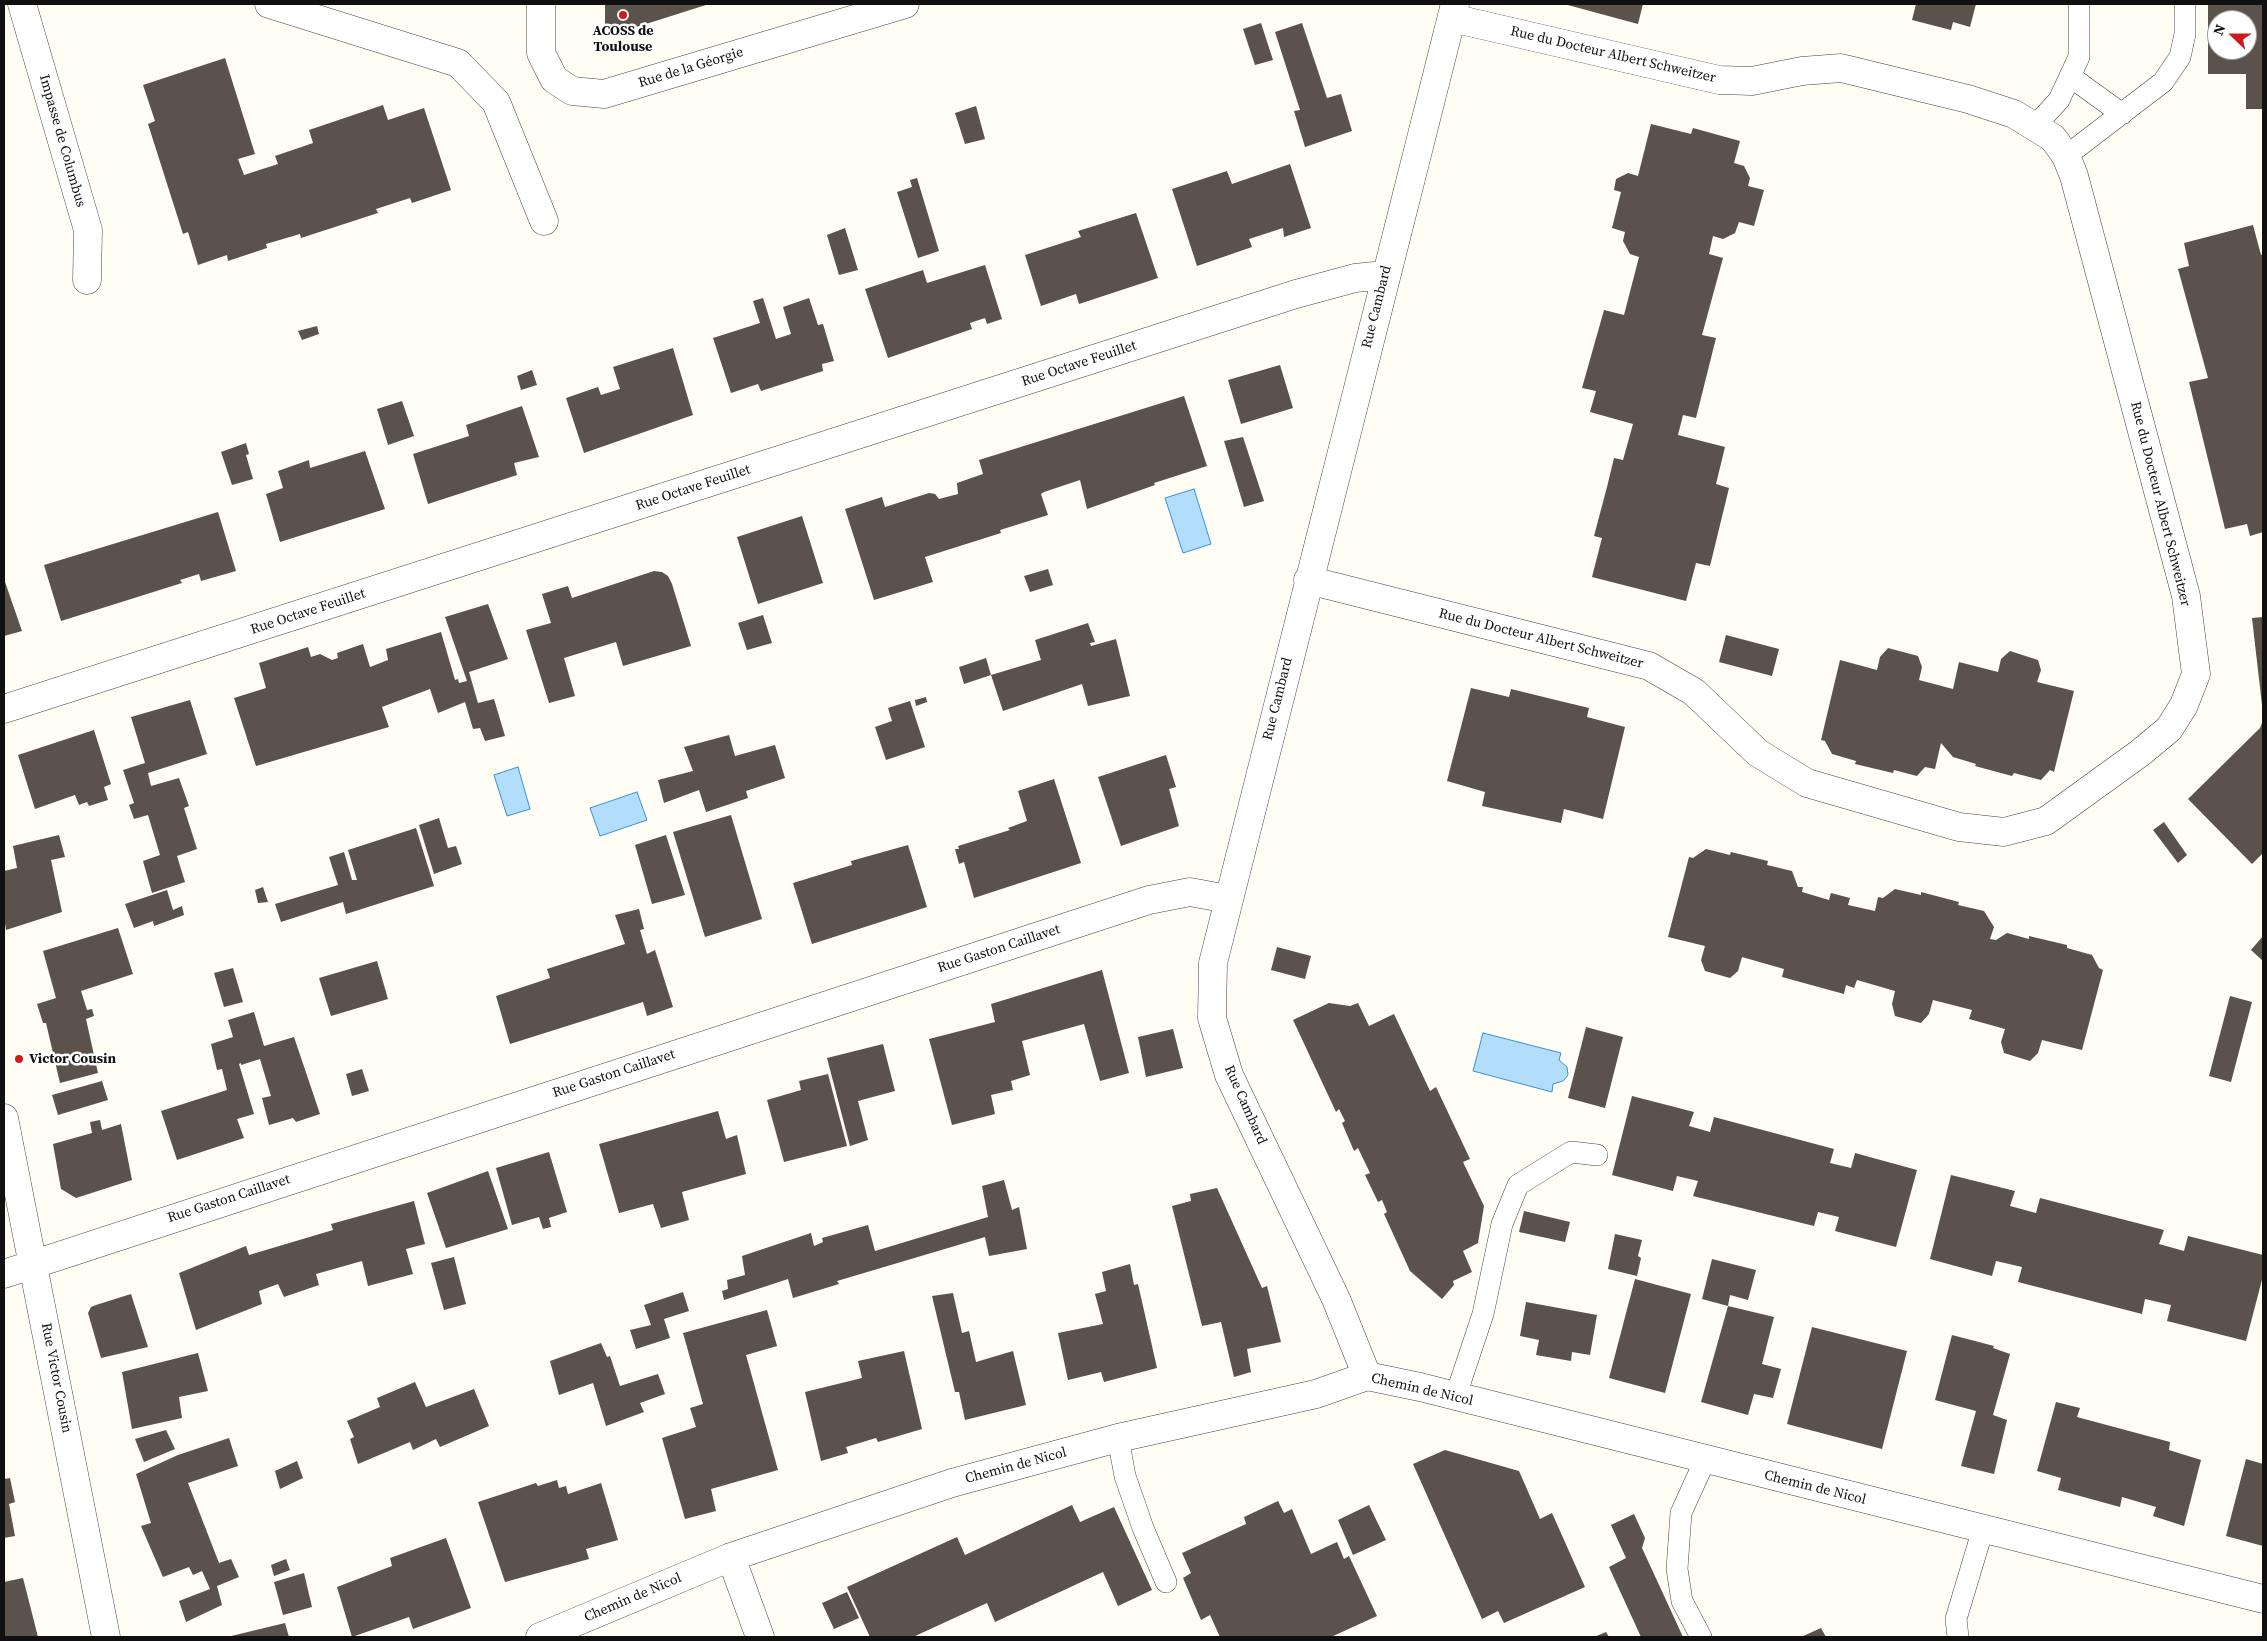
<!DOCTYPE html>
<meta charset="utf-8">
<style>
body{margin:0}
#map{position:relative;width:2267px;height:1641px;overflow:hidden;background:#fffdf4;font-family:"Source Serif 4",serif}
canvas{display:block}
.frame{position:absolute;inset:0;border:5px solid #101010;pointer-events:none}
.north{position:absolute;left:2207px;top:10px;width:50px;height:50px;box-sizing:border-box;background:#fff;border:1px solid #9f9f9f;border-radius:50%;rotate:292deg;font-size:14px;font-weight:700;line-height:20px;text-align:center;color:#101010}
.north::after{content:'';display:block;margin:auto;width:18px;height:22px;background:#ce1a1d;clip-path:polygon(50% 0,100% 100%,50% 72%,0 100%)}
</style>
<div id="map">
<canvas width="2267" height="1641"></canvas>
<div class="frame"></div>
<div class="north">N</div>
</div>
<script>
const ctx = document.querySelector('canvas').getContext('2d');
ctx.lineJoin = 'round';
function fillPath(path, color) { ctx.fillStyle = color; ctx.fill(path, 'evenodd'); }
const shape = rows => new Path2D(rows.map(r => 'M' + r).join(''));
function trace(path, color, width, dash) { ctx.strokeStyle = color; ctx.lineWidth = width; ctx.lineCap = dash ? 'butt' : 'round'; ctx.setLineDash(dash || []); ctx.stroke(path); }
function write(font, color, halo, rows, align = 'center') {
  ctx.font = font + ' "Source Serif 4",serif'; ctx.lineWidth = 5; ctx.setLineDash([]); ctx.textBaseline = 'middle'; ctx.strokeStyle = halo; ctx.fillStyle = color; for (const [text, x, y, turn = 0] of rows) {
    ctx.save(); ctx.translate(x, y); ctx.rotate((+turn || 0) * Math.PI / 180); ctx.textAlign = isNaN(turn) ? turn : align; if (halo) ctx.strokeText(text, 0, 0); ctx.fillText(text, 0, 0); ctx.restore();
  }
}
const water = shape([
 [1194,489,1211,544,1183,553,1165,498,1194,489],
 [518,767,530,809,507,816,494,775,518,767],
 [637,792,647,820,600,836,590,808,637,792],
 [1483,1033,1561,1053,1559,1060,1567,1067,1568,1075,1563,1081,1553,1084,1552,1092,1473,1071,1483,1033]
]);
fillPath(water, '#b3defb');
trace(water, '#3392d9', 1);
fillPath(shape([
 [605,4,709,4,605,37],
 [1564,4,1643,4,1638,24],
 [1916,4,1976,4,1970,27,1953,22,1951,30,1912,20],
 [2208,4,2263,4,2263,109,2246,109,2246,74,2208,74],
 [2217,20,2247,20,2247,50,2217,50],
 [1261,23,1273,60,1255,65,1243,29],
 [1302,23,1327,98,1341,94,1352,131,1305,147,1294,111,1300,110,1275,32],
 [225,58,255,154,238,159,244,175,278,164,275,156,313,143,309,130,383,105,388,120,424,108,451,190,412,203,410,198,376,209,378,213,301,238,300,234,266,244,267,248,228,261,227,255,198,265,188,232,183,234,148,124,155,121,143,85],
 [976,106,985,139,965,144,955,113],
 [1651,124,1691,134,1693,128,1740,141,1734,163,1744,166,1750,178,1748,186,1764,190,1754,226,1739,222,1735,233,1723,239,1713,236,1709,254,1723,258,1702,335,1716,338,1696,418,1683,415,1678,435,1725,447,1716,484,1729,488,1710,566,1696,563,1686,601,1592,577,1602,538,1594,536,1607,487,1614,458,1623,460,1633,424,1590,412,1596,391,1582,388,1604,310,1624,315,1639,257,1630,254,1623,241,1625,232,1612,228,1621,192,1614,190,1616,179,1628,173,1638,176],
 [1290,164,1311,228,1284,237,1283,228,1249,239,1252,247,1197,266,1172,189,1227,171,1232,184],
 [917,178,939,251,918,258,897,192,912,187,910,180],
 [1136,213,1158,278,1079,304,1076,294,1041,306,1025,255,1081,237,1078,231],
 [2253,225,2261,255,2263,254,2263,532,2250,536,2247,524,2225,529,2189,382,2208,378,2178,269,2189,266,2184,243],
 [845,228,858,270,839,275,827,235],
 [985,265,1002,319,987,324,985,318,970,323,972,329,888,358,865,289,923,270,927,283],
 [763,298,776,339,791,334,783,307,809,298,818,325,823,324,834,361,822,364,823,371,761,391,758,384,731,393,713,338,760,323,753,301],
 [317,326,319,334,302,340,298,331],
 [673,348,693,415,584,453,566,398,598,387,601,395,620,389,613,367],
 [1280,365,1293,408,1241,424,1228,380],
 [532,370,537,385,521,390,517,376],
 [1184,396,1207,466,1154,483,1155,485,1087,509,1080,480,1044,492,1041,494,1048,515,1000,530,1001,533,925,557,933,582,874,600,845,509,882,497,885,507,929,493,935,494,939,499,958,494,957,483,983,474,979,460],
 [402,401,414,436,388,445,377,409],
 [522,406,539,457,514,463,517,475,428,504,413,454,469,436,466,425],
 [1243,437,1264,501,1244,507,1224,441],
 [246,443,249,454,246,455,253,479,232,485,221,452],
 [365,451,385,509,280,542,266,494,283,488,278,471,309,460,310,468],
 [218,512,236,571,201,581,199,574,180,580,182,583,61,621,44,565],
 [802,516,823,583,758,604,737,537],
 [1048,569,1053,585,1030,592,1024,576],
 [654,571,662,572,668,576,672,584,691,646,623,666,616,642,564,658,575,696,549,703,526,630,551,623,542,594,568,586,572,598],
 [4,579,22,631,4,636],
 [488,604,508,659,469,672,478,703,494,699,505,736,485,741,480,728,473,729,465,702,438,713,430,689,382,707,389,727,256,766,234,698,266,688,259,663,308,647,311,657,320,654,332,660,338,658,337,653,363,644,370,667,388,660,386,649,441,632,455,680,458,679,459,683,467,681,445,617],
 [763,615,772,643,747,650,738,623],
 [2263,617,2263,705,2262,705,2252,618],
 [1088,623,1095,642,1090,643,1091,646,1116,639,1130,696,1088,706,1082,684,1003,711,991,675,1041,660,1035,640],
 [1726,635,1779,649,1772,676,1719,662],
 [1888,648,1918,656,1922,667,1919,680,1953,689,1959,662,1998,672,2001,659,2010,651,2038,660,2041,670,2037,682,2074,691,2054,772,2050,770,2041,780,2014,773,2012,776,1975,766,1976,764,1953,757,1941,743,1935,769,1925,767,1917,776,1894,770,1893,773,1855,764,1856,761,1832,754,1825,741,1821,740,1840,660,1877,670,1880,657],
 [986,658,991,675,964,684,959,667],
 [1471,688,1509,697,1511,689,1560,701,1589,708,1587,717,1625,727,1603,819,1564,809,1561,823,1482,806,1485,792,1447,781],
 [926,697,927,702,916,706,915,700],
 [190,700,207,754,148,773,151,786,179,778,189,806,184,808,197,849,177,856,185,882,152,893,143,861,160,855,148,815,134,819,129,805,134,803,123,770,145,763,131,717],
 [910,701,925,747,886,760,875,727,892,721,888,708],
 [2263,721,2263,853,2252,864,2188,799,2260,728],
 [94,730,111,784,104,787,108,800,89,806,87,802,79,805,75,795,35,809,18,755],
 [729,735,735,756,775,745,785,778,746,791,748,798,706,812,699,790,664,803,658,780,693,771,684,747],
 [1166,755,1176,787,1169,789,1179,826,1121,846,1098,777],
 [1054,779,1081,863,974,898,964,862,959,864,955,849,959,849,958,846,1010,830,1008,828,1027,821,1018,791],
 [731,815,762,919,705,937,673,832],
 [439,818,448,848,456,846,462,864,434,874,419,825],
 [2164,822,2187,855,2178,863,2153,830],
 [416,828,434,886,346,914,343,902,281,922,275,904,338,885,329,857,344,852,352,880,357,880,348,850],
 [59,835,65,857,51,860,62,912,6,930,4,917,4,871,17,868,13,846],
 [666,835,685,895,652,904,635,845],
 [908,845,927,907,812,944,793,883,852,865,851,861],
 [1706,849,1730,855,1731,852,1768,861,1767,865,1792,871,1798,887,1803,887,1802,892,1829,900,1831,893,1850,898,1848,905,1875,911,1878,897,1883,898,1895,889,1921,895,1921,892,1959,902,1958,905,1984,911,1994,927,1990,939,1996,940,2007,933,2029,939,2029,936,2067,945,2067,948,2092,955,2099,968,2103,970,2082,1050,2042,1040,2038,1053,2030,1061,2004,1053,2001,1042,2005,1029,1969,1019,1972,1010,1933,1000,1929,1014,1921,1023,1895,1016,1892,1004,1895,991,1857,980,1854,988,1846,985,1844,994,1782,977,1784,969,1742,957,1738,971,1730,978,1705,971,1701,960,1705,946,1668,937,1689,857,1693,858],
 [263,887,268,902,258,903,255,890],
 [167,890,173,910,182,906,184,915,154,926,153,921,134,928,125,904],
 [639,909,644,929,640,930,647,954,655,950,673,1007,647,1016,643,1002,510,1044,496,996,550,978,547,969,625,944,615,915],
 [118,928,133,974,81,991,87,1010,92,1009,94,1016,86,1019,98,1073,60,1083,46,1023,43,1023,37,1004,56,998,43,951],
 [2263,936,2263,961,2251,950],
 [1277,947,1311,956,1305,979,1271,970],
 [377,961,388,999,331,1016,319,978],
 [233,968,243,1002,224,1007,214,973],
 [1102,970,1129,1073,1100,1081,1084,1024,1022,1041,1030,1075,1011,1081,1013,1090,991,1095,995,1114,952,1125,929,1039,995,1022,991,1004],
 [2230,996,2252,1002,2231,1082,2209,1076],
 [1329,1003,1350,1006,1358,1003,1369,1026,1394,1014,1430,1091,1436,1087,1470,1159,1463,1162,1484,1206,1478,1243,1463,1251,1472,1272,1453,1281,1454,1285,1442,1299,1410,1271,1384,1214,1387,1212,1382,1200,1378,1202,1365,1175,1370,1173,1358,1148,1354,1151,1342,1123,1345,1121,1339,1109,1336,1112,1293,1020],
 [254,1012,264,1046,294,1037,320,1114,296,1122,293,1118,269,1125,262,1098,271,1096,260,1059,241,1065,241,1063,239,1064,254,1114,237,1119,244,1138,177,1160,161,1111,227,1090,222,1069,217,1070,211,1044,233,1037,228,1020],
 [1586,1027,1623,1037,1605,1108,1568,1098],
 [1173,1029,1183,1068,1146,1077,1138,1037],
 [883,1044,895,1091,858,1101,868,1140,850,1146,827,1058],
 [362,1069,369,1091,352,1096,346,1074],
 [828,1074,847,1146,784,1162,767,1100,801,1090,799,1081],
 [102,1081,108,1100,58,1115,52,1095],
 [1632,1096,1694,1112,1689,1126,1710,1132,1714,1117,1834,1149,1830,1163,1851,1168,1855,1153,1917,1170,1896,1247,1835,1231,1839,1217,1818,1212,1814,1226,1693,1196,1698,1181,1677,1176,1673,1191,1612,1175],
 [718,1111,726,1139,737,1135,746,1174,682,1192,689,1220,661,1228,653,1204,619,1213,599,1144],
 [100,1120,102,1130,121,1124,132,1180,76,1198,61,1189,53,1144,92,1133,90,1122],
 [549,1152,567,1212,549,1218,551,1227,543,1229,539,1217,512,1225,496,1168],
 [488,1171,508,1229,446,1248,427,1193],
 [1951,1175,2015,1191,2010,1206,2036,1213,2040,1198,2164,1230,2159,1244,2184,1251,2188,1236,2263,1255,2263,1276,2246,1341,2167,1321,2171,1305,2145,1299,2142,1314,2018,1282,2022,1267,1996,1261,1992,1276,1930,1259],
 [1004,1180,1012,1210,1019,1207,1027,1249,989,1256,985,1237,837,1281,839,1284,793,1298,788,1279,724,1300,722,1291,728,1289,727,1280,745,1275,742,1256,811,1233,814,1246,823,1242,822,1238,868,1225,875,1251,988,1217,982,1186],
 [1217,1188,1262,1288,1267,1286,1281,1342,1247,1349,1251,1372,1234,1377,1221,1322,1202,1326,1172,1206,1191,1201,1190,1194],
 [414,1201,425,1244,406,1249,413,1274,368,1286,362,1261,316,1274,319,1285,284,1297,278,1284,259,1291,262,1304,196,1330,179,1273,246,1246,249,1255,333,1230,331,1224],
 [1524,1211,1570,1222,1565,1242,1519,1232],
 [1615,1234,1642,1240,1638,1256,1641,1258,1637,1276,1608,1269],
 [454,1257,466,1304,444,1310,431,1263],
 [1712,1259,1756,1270,1748,1300,1730,1295,1728,1306,1774,1317,1762,1364,1781,1369,1773,1398,1754,1394,1748,1415,1701,1402,1728,1306,1702,1299],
 [1130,1264,1134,1285,1138,1284,1157,1368,1104,1382,1101,1372,1068,1380,1058,1333,1103,1324,1095,1294,1106,1291,1102,1272],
 [1635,1279,1691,1294,1665,1393,1609,1378],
 [683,1292,689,1311,664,1319,670,1338,636,1349,630,1330,651,1325,644,1305],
 [953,1293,962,1333,969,1331,976,1362,1013,1351,1026,1405,965,1420,959,1392,955,1392,932,1296],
 [131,1294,148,1347,101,1358,88,1313,91,1307,96,1305],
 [1526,1302,1597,1315,1590,1355,1572,1352,1571,1361,1536,1355,1539,1340,1520,1336],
 [767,1310,777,1346,746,1355,778,1470,711,1489,716,1511,685,1519,662,1438,696,1427,690,1408,703,1404,683,1333],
 [1812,1327,1907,1351,1882,1449,1787,1424],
 [1952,1335,1994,1346,1993,1348,2010,1354,1993,1415,2007,1420,1994,1474,1961,1466,1976,1411,1935,1400],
 [601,1343,607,1357,610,1356,620,1386,658,1374,665,1394,640,1403,644,1412,606,1426,593,1383,559,1395,550,1361],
 [904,1351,922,1429,878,1442,876,1438,846,1447,848,1453,821,1461,805,1392,862,1378,858,1361],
 [198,1353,208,1391,179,1397,182,1418,132,1429,122,1372],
 [415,1382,426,1407,474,1389,489,1426,440,1447,436,1439,413,1450,410,1442,358,1464,350,1439,354,1437,347,1421,380,1407,377,1398],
 [2056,1402,2080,1408,2077,1417,2170,1442,2169,1450,2201,1460,2184,1526,2153,1516,2156,1507,2122,1497,2120,1507,2058,1490,2061,1478,2037,1471],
 [166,1430,175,1449,144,1462,135,1439],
 [229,1438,238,1466,188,1483,219,1563,231,1559,239,1577,217,1586,222,1605,186,1622,179,1601,210,1589,202,1571,193,1575,189,1567,163,1577,141,1526,151,1523,136,1474,178,1455],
 [1445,1450,1519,1471,1540,1519,1552,1513,1585,1587,1504,1623,1498,1611,1482,1619,1413,1464],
 [2246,1459,2263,1464,2263,1546,2226,1536],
 [297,1461,303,1478,280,1489,275,1471],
 [10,1478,15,1502,9,1504,15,1536,4,1538,4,1479],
 [557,1480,559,1488,566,1486,568,1494,601,1483,618,1540,586,1549,589,1559,505,1582,478,1502,536,1483,538,1486],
 [1278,1501,1284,1513,1292,1509,1311,1554,1337,1542,1344,1559,1349,1556,1377,1616,1331,1637,1220,1637,1210,1615,1201,1620,1183,1578,1191,1573,1182,1553,1246,1524,1244,1517],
 [1072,1505,1080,1522,1114,1507,1152,1590,1118,1606,1103,1572,995,1622,987,1603,913,1637,870,1637,847,1587,957,1537,965,1555],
 [1369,1505,1386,1540,1353,1555,1338,1520],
 [1634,1514,1645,1538,1642,1548,1683,1637,1641,1637,1609,1567,1626,1558,1611,1525],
 [446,1538,471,1608,413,1629,409,1617,352,1637,337,1587,392,1566,390,1558],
 [286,1559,290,1570,274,1576,271,1565],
 [304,1573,312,1607,283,1615,274,1582],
 [23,1578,38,1637,4,1637,4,1582],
 [847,1592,859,1618,834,1629,822,1603],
 [285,1623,289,1637,227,1637],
 [1821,1628,1826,1637,1801,1637],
 [1606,1632,1609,1637,1594,1637]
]), '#5a524b');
const service = shape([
 [2071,77,2122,114],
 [2035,126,2059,100,2079,57,2079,4],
 [2066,156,2163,82,2180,57,2185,34,2185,4],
 [1455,1398,1483,1314,1502,1224,1518,1185,1571,1152,1597,1155],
 [1118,1438,1125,1476,1143,1528,1166,1582],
 [1701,1637,1682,1601,1677,1569,1681,1513,1705,1460],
 [1958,1637,1956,1619,1983,1529]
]);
const minor = shape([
 [22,4,88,230,87,280],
 [269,4,458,63,496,102,544,221],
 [541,4,541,53,554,79,572,91,604,94,905,4],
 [1308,580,1649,666,1694,692,1758,753,1807,783,1959,827,2004,832,2046,821,2140,753,2169,729,2184,705,2196,674,2186,596,2074,176,2066,156,2053,138,2014,114,1968,99,1841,68,1802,71,1752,81,1719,80,1452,18],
 [4,709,1296,294,1355,278,1385,275],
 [4,1118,106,1637],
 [4,1274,1149,900,1190,892,1228,899],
 [1367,1376,1336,1299,1229,1075,1212,1018,1213,963,1455,4],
 [731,1557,760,1637],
 [540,1637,731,1557,952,1483,1118,1438,1316,1394,1367,1376,1420,1387,2263,1599]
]);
trace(service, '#434343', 22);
trace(minor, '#434343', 29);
trace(service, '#fff', 21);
trace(minor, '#fff', 28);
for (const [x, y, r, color] of [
 [623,15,5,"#ce1a1d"],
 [19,1059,5,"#ce1a1d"]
]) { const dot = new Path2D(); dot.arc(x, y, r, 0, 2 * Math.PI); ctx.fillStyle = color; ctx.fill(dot); trace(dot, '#fff', 2); }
write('bold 14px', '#101010', '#fff', [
 ["ACOSS de",623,31],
 ["Toulouse",623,47],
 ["Victor Cousin",29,1059,"left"]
]);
write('14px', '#101010', '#fff', [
 ["Rue du Docteur Albert Schweitzer",1613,55,13],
 ["Rue de la Géorgie",691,68,-17],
 ["Impasse de Columbus",62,141,74],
 ["Rue Cambard",1377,307,-76],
 ["Rue Octave Feuillet",1079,364,-18],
 ["Rue Octave Feuillet",693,488,-18],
 ["Rue du Docteur Albert Schweitzer",2160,504,76],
 ["Rue Octave Feuillet",308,612,-18],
 ["Rue du Docteur Albert Schweitzer",1541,639,14],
 ["Rue Cambard",1278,699,-76],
 ["Rue Gaston Caillavet",999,949,-18],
 ["Rue Gaston Caillavet",614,1074,-18],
 ["Rue Cambard",1245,1105,66],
 ["Rue Gaston Caillavet",229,1199,-18],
 ["Rue Victor Cousin",56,1378,79],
 ["Chemin de Nicol",1422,1390,13],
 ["Chemin de Nicol",1016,1466,-15],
 ["Chemin de Nicol",1815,1488,14],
 ["Chemin de Nicol",633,1598,-23]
]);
</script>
